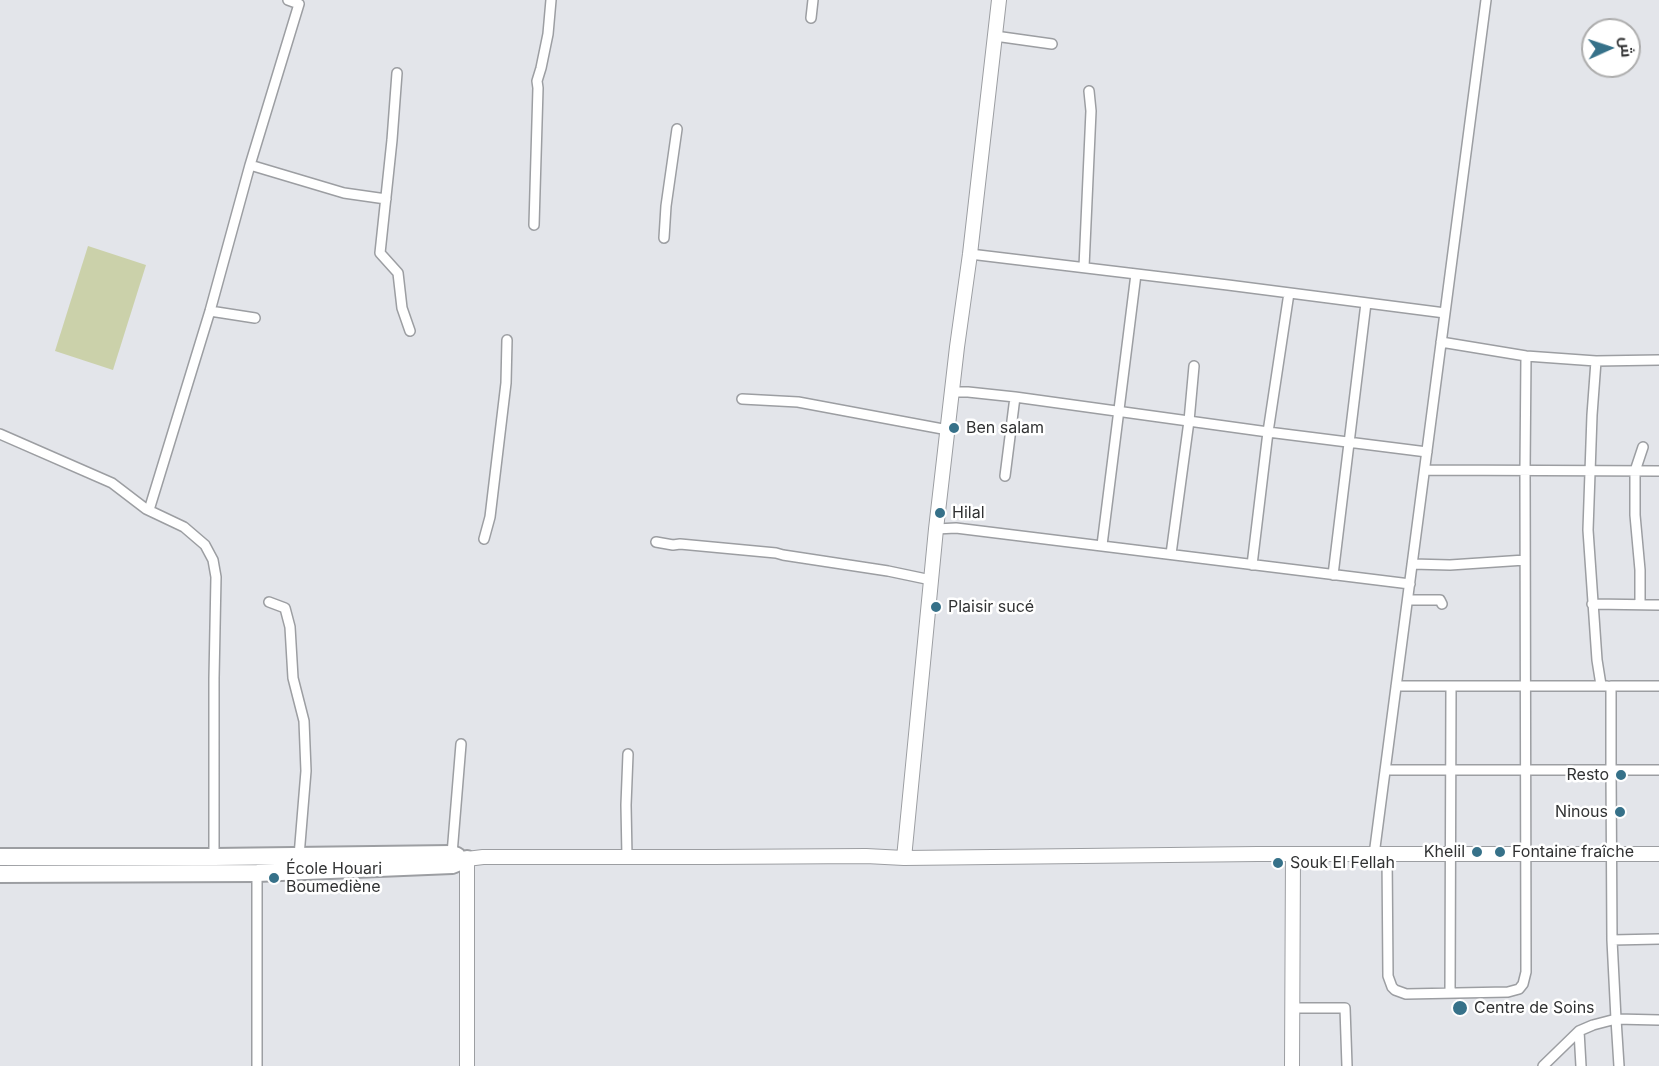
<!DOCTYPE html>
<meta charset="utf-8">
<style>
body{margin:0}
#map{position:relative;width:1659px;height:1066px;overflow:hidden;background:#e3e5ea;font-family:Inter,Cairo,sans-serif}
canvas{display:block}
.north{position:absolute;left:1581px;top:18px;width:60px;height:60px;box-sizing:border-box;background:#fff;border:2px solid #adadad;border-radius:50%;rotate:87deg;font-size:16px;font-weight:700;line-height:24px;text-align:center;color:#313233}
.north::after{content:'';display:block;margin:auto;width:21px;height:27px;background:#367189;clip-path:polygon(50% 0,100% 100%,50% 72%,0 100%)}
</style>
<div id="map">
<canvas width="1659" height="1066"></canvas>
<div class="north">ش</div>
</div>
<script>
const ctx = document.querySelector('canvas').getContext('2d');
ctx.lineJoin = 'round';
function fillPath(path, color) { ctx.fillStyle = color; ctx.fill(path, 'evenodd'); }
const shape = rows => new Path2D(rows.map(r => 'M' + r).join(''));
function trace(path, color, width, dash) { ctx.strokeStyle = color; ctx.lineWidth = width; ctx.lineCap = dash ? 'butt' : 'round'; ctx.setLineDash(dash || []); ctx.stroke(path); }
function write(font, color, halo, rows, align = 'center') {
  ctx.font = font + ' Inter,sans-serif'; ctx.lineWidth = 5; ctx.setLineDash([]); ctx.textBaseline = 'middle'; ctx.strokeStyle = halo; ctx.fillStyle = color; for (const [text, x, y, turn = 0] of rows) {
    ctx.save(); ctx.translate(x, y); ctx.rotate((+turn || 0) * Math.PI / 180); ctx.textAlign = isNaN(turn) ? turn : align; if (halo) ctx.strokeText(text, 0, 0); ctx.fillText(text, 0, 0); ctx.restore();
  }
}
fillPath(shape([
 [88,246,146,265,113,370,55,351]
]), '#cbd1aa');
const street = shape([
 [811,18,813,0],
 [995,36,1052,44],
 [397,73,392,140,380,253,398,273,402,308,410,331],
 [250,165,344,193,386,199],
 [534,225,538,88,537,81,541,68,548,34,551,0],
 [664,238,666,206,677,129],
 [970,254,1228,285,1445,313],
 [1084,267,1091,111,1089,91],
 [210,311,255,318],
 [1441,342,1526,356,1596,361,1659,360],
 [1596,361,1592,415,1588,530,1597,660,1601,685],
 [953,392,968,392,1015,397,1268,432,1427,452],
 [742,399,798,402,948,430],
 [0,434,112,483,146,509,184,527,205,545,213,560,216,577,214,678,214,857],
 [1425,470,1659,471],
 [1005,476,1015,397],
 [149,510,210,311,250,165,299,4,288,0],
 [936,529,956,528,1410,584],
 [484,539,490,517,506,383,507,340],
 [656,542,673,545,680,544,776,553,783,555,888,571,931,580],
 [1102,545,1136,274],
 [1171,554,1189,421,1194,366],
 [1412,564,1450,565,1525,560],
 [1252,565,1268,432,1289,293],
 [1333,575,1366,303],
 [1408,600,1440,600,1442,604],
 [269,602,285,608,290,627,293,678,304,721,306,771,299,856],
 [1592,604,1659,605],
 [1640,604,1640,570,1635,515,1635,471,1643,447],
 [1396,686,1607,686],
 [1659,686,1611,686,1611,770,1612,940,1616,1019,1659,1020],
 [1385,770,1659,770],
 [452,854,461,744],
 [1387,854,1388,976,1392,987,1395,990,1406,994,1508,992,1519,989,1523,984,1526,972,1525,470,1526,356],
 [1374,855,1486,0],
 [627,857,626,805,628,754],
 [257,873,257,1066],
 [1612,940,1659,939],
 [1450,993,1451,686],
 [1293,1008,1345,1008,1347,1066],
 [1579,1031,1581,1066],
 [1543,1066,1579,1031,1593,1025,1616,1019,1619,1066]
]);
const secondary = shape([
 [904,858,936,529,957,347,970,254,999,0],
 [467,1066,467,859,483,857,713,857,866,856,904,858,1258,854,1659,854],
 [1292,1066,1293,854]
]);
const highway = shape([
 [0,857,214,857,452,854,457,856],
 [0,874,257,873,452,865,467,859]
]);
trace(street, '#9c9ea2', 12);
trace(secondary, '#9c9ea2', 16);
trace(highway, '#9c9ea2', 20);
trace(street, '#fff', 9);
trace(secondary, '#fff', 14);
trace(highway, '#fff', 16);
for (const [x, y, r, color] of [
 [954,428,6,"#367189"],
 [940,513,6,"#367189"],
 [936,607,6,"#367189"],
 [1621,775,6,"#367189"],
 [1620,812,6,"#367189"],
 [1477,852,6,"#367189"],
 [1500,852,6,"#367189"],
 [1278,863,6,"#367189"],
 [274,878,6,"#367189"],
 [1460,1008,8,"#367189"]
]) { const dot = new Path2D(); dot.arc(x, y, r, 0, 2 * Math.PI); ctx.fillStyle = color; ctx.fill(dot); trace(dot, '#fff', 2); }
write('16px', '#313233', '#fff', [
 ["Ben salam",966,428],
 ["Hilal",952,513],
 ["Plaisir sucé",948,607],
 ["Resto",1609,775,"right"],
 ["Ninous",1608,812,"right"],
 ["Khelil",1465,852,"right"],
 ["Fontaine fraîche",1512,852],
 ["Souk El Fellah",1290,863],
 ["École Houari",286,869],
 ["Boumediène",286,887],
 ["Centre de Soins",1474,1008]
], 'left');
</script>
